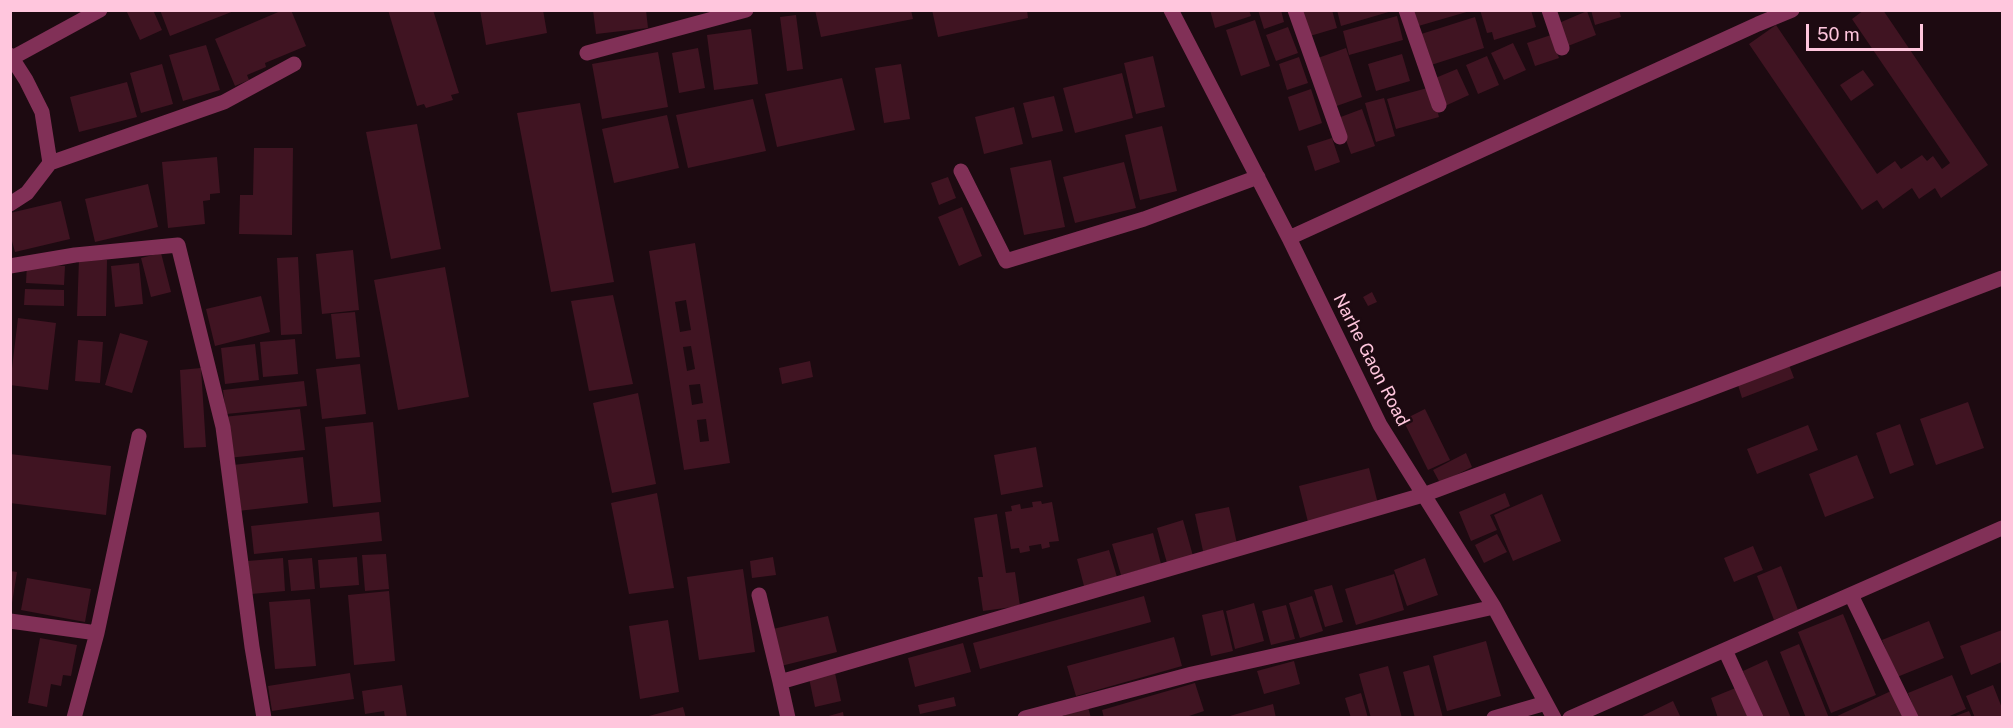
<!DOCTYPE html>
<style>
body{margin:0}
#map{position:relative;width:2013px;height:728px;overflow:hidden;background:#1d0a11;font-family:"Public Sans",sans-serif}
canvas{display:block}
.frame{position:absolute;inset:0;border:12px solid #ffc6dd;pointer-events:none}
.scale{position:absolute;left:1806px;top:24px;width:117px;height:27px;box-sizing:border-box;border:3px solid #ffc6dd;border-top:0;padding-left:8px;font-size:18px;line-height:21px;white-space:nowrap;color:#ffc6dd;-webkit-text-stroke:4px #1d0a11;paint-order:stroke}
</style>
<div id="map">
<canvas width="2013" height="728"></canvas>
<div class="frame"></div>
<div class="scale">50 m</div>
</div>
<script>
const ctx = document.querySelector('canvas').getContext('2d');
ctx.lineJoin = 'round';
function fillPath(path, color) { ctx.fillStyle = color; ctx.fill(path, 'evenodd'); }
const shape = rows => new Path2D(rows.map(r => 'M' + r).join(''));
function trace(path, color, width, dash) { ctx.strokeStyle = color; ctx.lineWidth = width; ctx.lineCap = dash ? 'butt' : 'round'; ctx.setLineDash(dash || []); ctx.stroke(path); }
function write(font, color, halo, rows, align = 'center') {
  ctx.font = font + ' "Public Sans",sans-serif'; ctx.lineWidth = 5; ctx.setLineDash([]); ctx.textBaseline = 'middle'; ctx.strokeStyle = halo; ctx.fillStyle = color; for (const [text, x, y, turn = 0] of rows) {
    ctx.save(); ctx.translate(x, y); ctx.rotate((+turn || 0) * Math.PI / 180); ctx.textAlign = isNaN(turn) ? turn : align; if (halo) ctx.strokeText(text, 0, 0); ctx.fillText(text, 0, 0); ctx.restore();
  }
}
fillPath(shape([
 [126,10,153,10,162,30,140,40],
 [160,10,234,10,234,11,170,36],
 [283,10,291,10,306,46,265,63,266,67,247,75,249,80,235,86,215,39],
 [388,10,433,10,459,93,451,95,453,100,426,108,424,104,417,106],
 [480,10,543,10,547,33,486,45],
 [593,10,646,10,648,28,596,34],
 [815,10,911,10,913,19,821,37],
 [932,10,1027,10,1028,18,938,37],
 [1210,10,1249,10,1251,16,1215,28],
 [1258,10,1281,10,1284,22,1264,29],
 [1302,10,1332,10,1337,28,1310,36],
 [1337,10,1392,10,1392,11,1341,26],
 [1410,10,1470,10,1470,11,1415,27],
 [1480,10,1531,10,1536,27,1494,40,1492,32,1487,33],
 [1591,10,1619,10,1621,17,1595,25],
 [1864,10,1883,10,1988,165,1941,198,1935,188,1919,199,1912,188,1883,209,1877,200,1862,210,1749,44,1776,25,1877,174,1895,161,1901,169,1922,155,1927,161,1933,156,1942,169,1950,163,1852,19],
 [1587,11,1596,35,1568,46,1559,23],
 [796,15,803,69,787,71,780,17],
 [1397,16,1403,40,1349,55,1343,31],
 [1475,17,1484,48,1428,66,1418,35],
 [1255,20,1270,66,1241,76,1226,30],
 [1288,27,1298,53,1276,61,1266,35],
 [751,29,758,84,714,90,707,35],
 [1551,35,1559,58,1535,66,1527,43],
 [1513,43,1526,70,1504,80,1491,53],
 [206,45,220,90,183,101,169,55],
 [698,48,705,88,679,93,672,53],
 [1346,48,1362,97,1331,108,1315,59],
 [658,52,668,107,602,119,592,64],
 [1402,54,1410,81,1376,91,1368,64],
 [1153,56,1165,107,1136,114,1124,63],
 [1487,56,1499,85,1478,94,1466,65],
 [1299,57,1308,83,1287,90,1279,64],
 [162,64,173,104,141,113,130,73],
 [901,64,910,119,884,123,875,68],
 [1457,69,1469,95,1445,106,1433,79],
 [1863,70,1874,85,1851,101,1840,85],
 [1122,73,1133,118,1075,133,1063,88],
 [842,78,855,130,777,147,765,94],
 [127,82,137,117,79,132,70,97],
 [1431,87,1439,117,1396,129,1387,99],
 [1311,89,1322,123,1299,131,1288,97],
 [1054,96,1063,131,1032,138,1023,103],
 [1384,98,1395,136,1376,142,1365,103],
 [753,99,766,151,688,168,676,115],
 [580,103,614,282,551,292,517,113],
 [1014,107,1023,144,984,154,975,117],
 [1362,109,1375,146,1351,154,1338,118],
 [667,115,679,168,614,183,602,129],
 [417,124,441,249,391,259,366,132],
 [1162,126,1177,191,1140,200,1125,135],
 [1332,138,1340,162,1315,171,1307,146],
 [254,148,293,148,292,235,239,234,240,195,253,195],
 [217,157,220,193,210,194,210,200,203,201,205,224,168,228,162,162],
 [1051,160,1065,227,1024,235,1010,168],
 [1124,162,1136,208,1075,223,1063,177],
 [948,177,956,198,939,205,931,183],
 [148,184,158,227,95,242,85,199],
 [61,201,70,239,15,252,10,234,10,213],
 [962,207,982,256,959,266,938,217],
 [695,243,730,463,684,470,649,251],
 [686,300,691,330,680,332,675,302],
 [691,346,695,369,687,371,683,347],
 [700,384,703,403,692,405,689,385],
 [706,419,709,441,700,442,697,420],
 [353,250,359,310,322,314,316,254],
 [161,253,171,292,151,297,141,258],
 [298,257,302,334,281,335,277,258],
 [79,259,107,260,106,316,77,316],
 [139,263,143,304,115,307,111,266],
 [27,264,65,266,64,285,26,283],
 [445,267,469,397,398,410,374,280],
 [25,289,64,290,64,306,24,305],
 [1372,292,1377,302,1368,306,1363,297],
 [613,295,633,384,589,391,571,301],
 [261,296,270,332,215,346,206,309],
 [355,312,360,357,336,359,331,314],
 [18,318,56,323,48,390,10,385],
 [120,333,148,341,132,393,105,385],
 [295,339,298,374,263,377,260,342],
 [78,340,103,342,100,383,75,381],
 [255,344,259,380,225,384,221,348],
 [810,361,813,377,782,384,779,368],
 [360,364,366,414,322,419,316,369],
 [1789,365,1794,378,1742,398,1738,385],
 [201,368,206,447,184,448,180,370],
 [304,381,307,406,226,414,223,390],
 [638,393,656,484,612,493,593,403],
 [1968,402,1984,448,1936,465,1920,419],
 [300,409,305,450,228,458,223,417],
 [1425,409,1450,460,1428,470,1403,420],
 [373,422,381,502,333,507,325,427],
 [1900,424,1914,465,1890,474,1876,433],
 [1808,425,1818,450,1757,474,1747,449],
 [1036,447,1043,487,1001,495,994,455],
 [1466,453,1472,467,1440,483,1433,470],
 [10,454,111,466,106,515,10,503],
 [1857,455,1874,498,1825,517,1809,474],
 [303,457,308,503,238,511,233,465],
 [1369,468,1378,504,1308,522,1299,486],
 [657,493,674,588,629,594,611,503],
 [1505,493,1510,506,1490,515,1497,530,1471,541,1459,512],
 [1542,494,1561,541,1513,561,1494,515],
 [1041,501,1042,504,1052,502,1059,541,1049,542,1050,547,1042,549,1041,544,1029,546,1030,551,1020,553,1019,548,1011,549,1005,512,1012,511,1011,506,1020,504,1021,509,1033,507,1032,502],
 [1229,507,1237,544,1203,551,1195,514],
 [379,512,382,541,254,554,251,526],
 [997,514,1006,573,1015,572,1020,606,983,611,978,577,983,577,974,518],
 [1183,520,1193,556,1167,563,1157,528],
 [1153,533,1161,564,1121,575,1112,544],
 [1497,534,1507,552,1484,563,1475,545],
 [1753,546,1763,570,1734,582,1724,558],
 [1109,550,1117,577,1084,586,1077,559],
 [386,554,389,589,365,591,362,555],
 [357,557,359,585,320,588,318,560],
 [773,557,776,575,752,578,750,561],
 [283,558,285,591,251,594,248,561],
 [312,558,315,589,291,591,288,560],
 [1425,558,1438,595,1407,606,1394,570],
 [1781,566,1798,610,1774,620,1757,576],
 [743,569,755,652,699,660,687,577],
 [10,571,17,572,12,603,10,603],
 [1394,574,1404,610,1356,625,1345,589],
 [27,578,91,589,85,622,21,610],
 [1332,585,1343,622,1325,627,1314,590],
 [389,591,395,661,354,665,348,595],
 [1144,596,1151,622,980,669,973,643],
 [1312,596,1323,631,1300,638,1289,603],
 [310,599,316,666,275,669,269,602],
 [1254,603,1264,641,1235,649,1226,611],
 [1286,605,1295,639,1271,645,1262,611],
 [1223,610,1233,651,1211,656,1202,615],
 [1843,614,1876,695,1831,713,1798,632],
 [828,616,837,652,781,666,773,629],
 [668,620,679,692,640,699,629,626],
 [1929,621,1944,658,1897,677,1882,640],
 [2002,630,2002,662,1971,675,1960,646],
 [1174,637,1182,666,1076,696,1067,666],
 [40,638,77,645,71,676,63,675,61,686,51,684,47,707,28,703],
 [1486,641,1501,696,1447,711,1433,656],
 [963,643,971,672,915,687,908,658],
 [1799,644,1829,718,1806,718,1780,652],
 [1767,660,1791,718,1762,718,1743,671],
 [1294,661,1300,684,1264,694,1257,671],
 [1429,665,1443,718,1415,718,1403,672],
 [1388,666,1402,718,1371,718,1359,674],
 [350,673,354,699,272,711,268,686],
 [835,673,841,701,815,707,809,678],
 [1952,675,1966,709,1945,718,1918,718,1908,693],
 [1195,683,1204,711,1183,718,1104,718,1102,710],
 [402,685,407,718,385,718,384,711,365,714,362,691],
 [1993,685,2002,708,2002,718,1975,718,1966,696],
 [1738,687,1750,718,1718,718,1711,698],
 [1891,691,1903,718,1833,718],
 [1361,693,1368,718,1351,718,1345,698],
 [954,697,956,706,920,714,918,705],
 [1673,701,1681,718,1638,718],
 [1273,704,1276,718,1227,718,1226,717],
 [683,707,686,718,645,718,645,717],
 [1088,707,1091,718,1065,718,1064,714],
 [1969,711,1972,718,1953,718,1953,717],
 [843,712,844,718,825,718,825,717]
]), '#401422');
trace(shape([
 [1171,10,1289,238,1380,425,1494,607,1554,718],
 [1295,10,1340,137],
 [1406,10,1439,105],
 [1549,10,1562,48],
 [587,53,746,10],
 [10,55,26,80,42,112,50,163,27,193,10,204],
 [12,58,100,10],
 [50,163,224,102,294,64],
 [961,171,1006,261,1144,219,1258,177],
 [1289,238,1758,24,1792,10],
 [10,266,75,255,178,245,223,427,252,647,264,718],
 [759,595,780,682],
 [1851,595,1911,718],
 [10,621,97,633],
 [1725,650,1756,718],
 [74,718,97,633,139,436],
 [788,718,780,682,1423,495,1694,395,2002,278],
 [1025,718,1192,674,1494,607],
 [1494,718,1546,703],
 [1570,718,2002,528]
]), '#813057', 15);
write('18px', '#ffc6dd', '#1d0a11', [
 ["Narhe Gaon Road",1371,360,63]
]);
</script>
